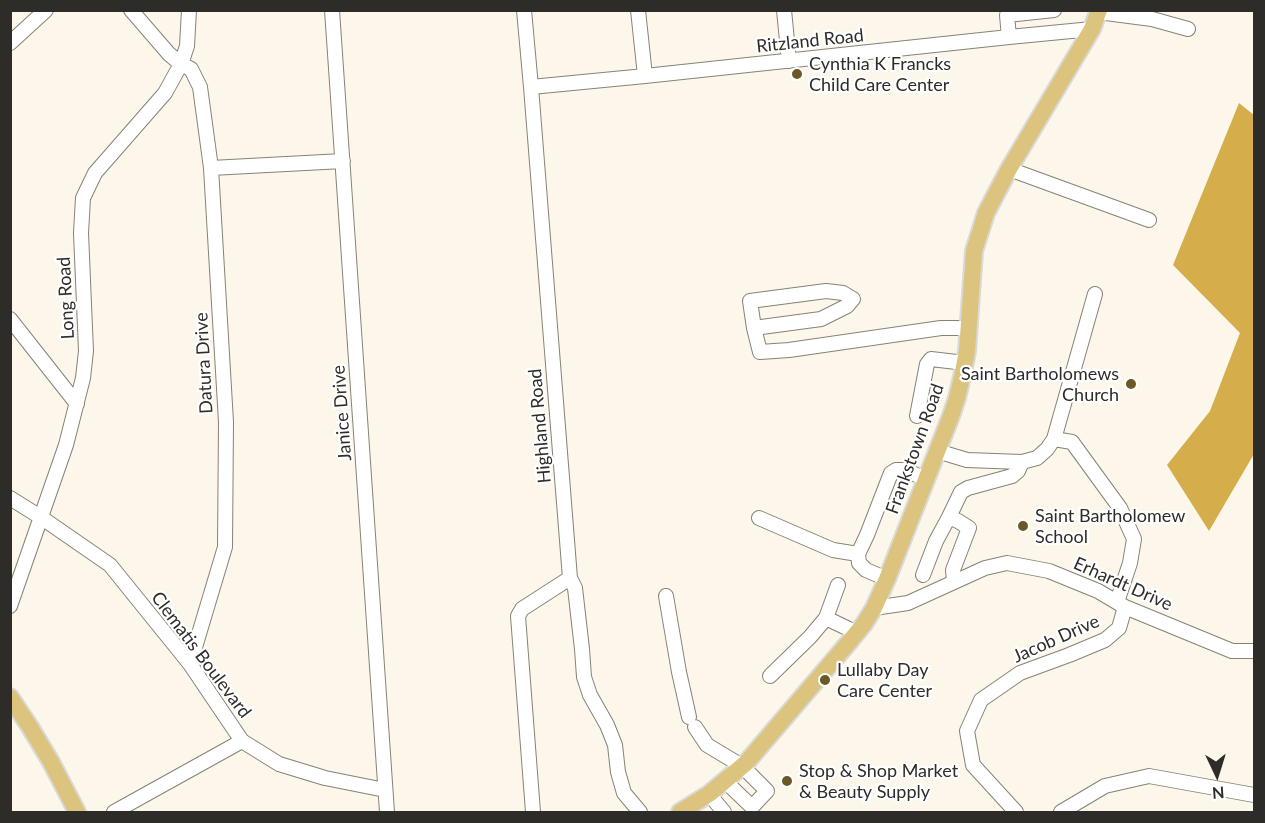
<!DOCTYPE html>
<style>
body{margin:0}
#map{position:relative;width:1265px;height:823px;overflow:hidden;background:#fcf7ea;font-family:Lato,sans-serif}
canvas{display:block}
.frame{position:absolute;inset:0;border:12px solid #2e2c28;pointer-events:none}
.north{position:absolute;left:1187px;top:745px;width:60px;height:60px;-webkit-text-stroke:4px #fff;paint-order:stroke;rotate:176deg;font-size:16px;font-weight:700;line-height:24px;text-align:center;color:#2e2c28}
.north::after{content:'';display:block;margin:auto;width:21px;height:27px;background:#2e2c28;clip-path:polygon(50% 0,100% 100%,50% 72%,0 100%)}
</style>
<div id="map">
<canvas width="1265" height="823"></canvas>
<div class="frame"></div>
<div class="north">N</div>
</div>
<script>
const ctx = document.querySelector('canvas').getContext('2d');
ctx.lineJoin = 'round';
function fillPath(path, color) { ctx.fillStyle = color; ctx.fill(path, 'evenodd'); }
const shape = rows => new Path2D(rows.map(r => 'M' + r).join(''));
function trace(path, color, width, dash) { ctx.strokeStyle = color; ctx.lineWidth = width; ctx.lineCap = dash ? 'butt' : 'round'; ctx.setLineDash(dash || []); ctx.stroke(path); }
function write(font, color, halo, rows, align = 'center') {
  ctx.font = font + ' Lato,sans-serif'; ctx.lineWidth = 4.5; ctx.setLineDash([]); ctx.textBaseline = 'middle'; ctx.strokeStyle = halo; ctx.fillStyle = color; for (const [text, x, y, turn = 0] of rows) {
    ctx.save(); ctx.translate(x, y); ctx.rotate((+turn || 0) * Math.PI / 180); ctx.textAlign = isNaN(turn) ? turn : align; if (halo) ctx.strokeText(text, 0, 0); ctx.fillText(text, 0, 0); ctx.restore();
  }
}
fillPath(shape([
 [1239,103,1254,115,1254,454,1209,531,1167,465,1210,411,1240,333,1173,265]
]), '#d5ad4b');
const minor = shape([
 [131,10,169,54,181,64,191,69,200,87,211,168,226,422,225,547,190,664],
 [332,10,387,812],
 [524,10,531,87,570,578,522,609,518,616,533,812],
 [638,10,645,76],
 [784,10,789,61],
 [1098,12,1152,19,1188,29],
 [1009,37,1007,15,1054,10],
 [10,43,46,10],
 [531,87,645,76,1009,37,1092,29],
 [211,168,343,161],
 [1009,169,1149,220],
 [10,319,77,404],
 [754,328,821,319,847,306,853,299,843,293,826,291,750,301,754,328,760,352,789,350,941,328,969,328],
 [917,416,927,364,931,359,965,363],
 [1054,439,1095,294],
 [937,451,967,460,1022,462,1037,458,1047,449,1054,439,1072,442,1120,508,1134,539,1130,563,1117,602],
 [10,498,42,518,110,565,190,664,242,741,279,764,325,778,385,790],
 [949,517,961,492,968,488,1012,476,1018,471,1022,462],
 [759,518,833,550,858,554],
 [923,575,936,541,949,517,958,521,969,528,953,570,954,581],
 [570,578,575,588,582,649,584,677,590,695,607,725,615,745,618,772,624,793,640,812],
 [887,579,866,570,859,563,858,554,867,535,891,473,896,470,905,470,926,479],
 [838,585,826,618,857,633],
 [666,596,679,672,689,717],
 [10,606,66,445,83,378,86,351,81,233,83,198,95,173,165,93,181,64,187,46,189,10],
 [874,608,908,603,985,568,1007,563,1049,571,1098,591,1125,607,1232,651,1254,651],
 [770,676,810,637,826,618],
 [695,727,707,745,742,766,767,791,752,807,725,781],
 [709,794,724,812],
 [114,812,242,741],
 [1016,812,973,765,967,731,981,700,1020,673,1069,655,1105,640,1119,628,1125,607],
 [1061,812,1105,786,1149,776,1254,795]
]);
const major = shape([
 [10,697,30,727,51,762,77,812],
 [680,812,709,794,746,763,850,641,864,624,874,608,887,579,951,416,957,398,962,377,967,351,974,251,986,213,1009,169,1092,29,1099,10]
]);
trace(minor, '#878277', 16);
trace(major, '#d9d9d8', 20);
trace(minor, '#fff', 14);
trace(major, '#dcc37e', 16);
for (const [x, y, r, color] of [
 [797,74,6,"#6c5827"],
 [1131,384,6,"#6c5827"],
 [1023,526,6,"#6c5827"],
 [825,680,6,"#6c5827"],
 [787,781,6,"#6c5827"]
]) { const dot = new Path2D(); dot.arc(x, y, r, 0, 2 * Math.PI); ctx.fillStyle = color; ctx.fill(dot); trace(dot, '#fff', 2); }
write('18px', '#2e2c28', '#fff', [
 ["Ritzland Road",810,41,-6],
 ["Long Road",66,298,-93],
 ["Datura Drive",204,363,-93],
 ["Janice Drive",342,413,-94],
 ["Highland Road",540,426,-95],
 ["Frankstown Road",915,449,-70],
 ["Erhardt Drive",1123,584,24],
 ["Jacob Drive",1056,639,-24],
 ["Clematis Boulevard",201,655,53]
]);
write('18px', '#2e2c28', '#fff', [
 ["Cynthia K Francks",809,64],
 ["Child Care Center",809,85],
 ["Saint Bartholomews",1119,374,"right"],
 ["Church",1119,395,"right"],
 ["Saint Bartholomew",1035,516],
 ["School",1035,537],
 ["Lullaby Day",837,670],
 ["Care Center",837,691],
 ["Stop & Shop Market",799,771],
 ["& Beauty Supply",799,792]
], 'left');
</script>
